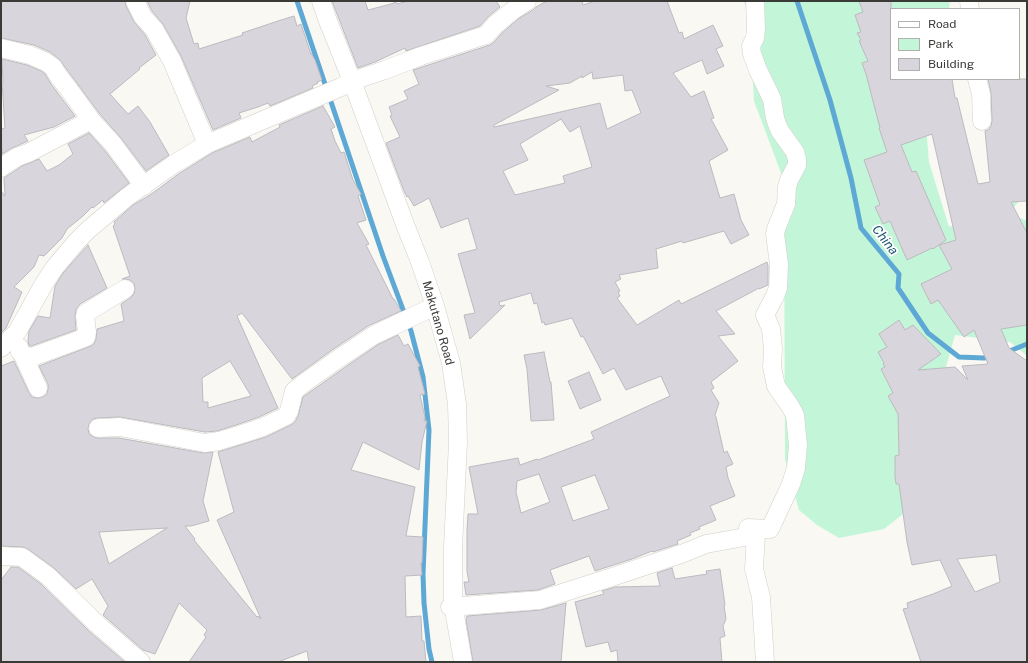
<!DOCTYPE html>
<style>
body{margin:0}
#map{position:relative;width:1028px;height:663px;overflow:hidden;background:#f9f8f2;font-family:"Public Sans",sans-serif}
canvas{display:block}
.frame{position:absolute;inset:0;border:2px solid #3a3a37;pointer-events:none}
.legend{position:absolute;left:890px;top:8px;width:130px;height:72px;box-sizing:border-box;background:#fff;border:1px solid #b0b0af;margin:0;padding:5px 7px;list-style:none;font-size:12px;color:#3a3a37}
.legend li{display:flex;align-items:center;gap:8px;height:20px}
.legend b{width:20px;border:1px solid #b0b0af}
</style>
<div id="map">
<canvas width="1028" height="663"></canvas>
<div class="frame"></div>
<ul class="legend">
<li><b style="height:5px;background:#fff"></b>Road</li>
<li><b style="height:11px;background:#c3f6d8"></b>Park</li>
<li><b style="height:11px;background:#d8d6dc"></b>Building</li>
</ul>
</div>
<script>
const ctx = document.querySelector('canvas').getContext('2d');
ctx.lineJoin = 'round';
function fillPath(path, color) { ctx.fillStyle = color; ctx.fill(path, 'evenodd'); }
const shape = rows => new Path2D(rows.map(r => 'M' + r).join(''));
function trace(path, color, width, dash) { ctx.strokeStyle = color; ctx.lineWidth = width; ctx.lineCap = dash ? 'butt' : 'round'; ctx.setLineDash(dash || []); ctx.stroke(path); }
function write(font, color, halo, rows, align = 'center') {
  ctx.font = font + ' "Public Sans",sans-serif'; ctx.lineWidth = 3.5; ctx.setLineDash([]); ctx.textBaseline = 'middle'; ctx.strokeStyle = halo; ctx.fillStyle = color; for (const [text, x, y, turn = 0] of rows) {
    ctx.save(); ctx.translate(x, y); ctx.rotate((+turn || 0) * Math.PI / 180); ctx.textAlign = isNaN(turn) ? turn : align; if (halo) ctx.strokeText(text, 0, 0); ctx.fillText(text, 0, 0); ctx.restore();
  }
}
fillPath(shape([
 [744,1,950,1,949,9,891,9,891,79,922,79,929,162,949,227,991,212,1015,200,1020,200,1009,213,1027,221,1027,356,1010,342,955,335,942,381,912,507,884,529,839,538,817,525,799,510,785,460,784,181,754,101,749,16]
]), '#c3f6d8');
trace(shape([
 [297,1,383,256,411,331,423,377,429,430,423,574,424,603,427,631,429,649,432,662],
 [797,1,830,100,851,178,861,228,899,274,898,288,928,333,959,357,984,358,992,356],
 [1007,352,1027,344]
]), '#5da8d5', 5);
const building = shape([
 [1,1,125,1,126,6,134,22,145,35,156,55,139,68,140,69,110,94,128,114,138,106,150,122,169,155,146,171,121,138,99,113,59,59,50,52,34,45,1,38,1,1],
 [147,1,190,1,186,18,194,44,198,43,199,49,243,35,242,33,281,20,294,16,297,26,301,24,311,54,311,53,315,60,322,80,317,82,318,83,312,86,313,88,270,106,268,103,258,107,239,113,241,118,213,130,181,56,163,24,152,11,147,1],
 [332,1,365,1,368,10,391,4,396,2,397,4,408,1,496,1,500,7,488,17,480,26,406,51,405,48,375,62,358,68,332,1],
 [547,1,582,1,583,5,595,1,667,1,679,33,682,32,684,39,713,25,723,46,716,49,724,66,707,74,702,60,673,73,691,97,704,91,714,118,711,119,728,150,709,161,720,198,734,194,741,220,749,235,731,244,724,231,683,243,682,241,656,249,658,268,619,275,621,279,615,282,620,291,618,292,620,296,617,298,637,325,679,300,681,304,767,262,768,266,768,285,759,289,759,288,716,311,735,334,718,336,738,361,711,382,714,388,711,390,719,403,715,415,716,417,724,453,727,451,733,464,726,467,728,478,735,496,710,506,716,520,699,527,700,529,690,533,691,535,677,541,678,544,653,552,652,551,632,559,595,571,589,556,550,570,555,584,538,590,466,595,464,582,469,582,467,571,467,531,468,514,478,514,469,467,518,458,520,465,537,459,538,460,594,439,591,432,670,396,661,376,626,390,614,368,603,374,583,336,581,337,572,318,545,325,544,322,542,323,537,303,534,304,531,293,499,302,500,306,505,305,470,339,464,315,475,313,458,254,477,249,468,218,441,228,429,198,414,206,408,196,407,197,404,191,386,143,400,137,390,116,392,115,389,107,408,99,404,91,419,84,413,70,490,45,494,42,502,33,518,19,533,10,536,7,547,1],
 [592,72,593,79,623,75,625,91,632,90,641,113,607,129,600,103,494,127,494,125,559,90,546,86,570,83,582,76,582,78,592,72],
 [561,119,570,132,580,126,592,167,563,176,565,183,515,195,503,171,528,160,520,144,561,119],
 [539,474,550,502,521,513,516,492,517,481,539,474],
 [595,475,609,509,573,521,561,487,595,475],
 [859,1,891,1,891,79,952,79,955,98,957,98,978,184,990,182,985,131,988,130,991,126,992,121,991,93,988,79,1027,79,1027,201,1011,202,1027,233,1027,325,1001,329,1009,348,1027,361,1027,662,921,662,903,609,908,608,907,603,933,594,952,586,940,560,912,565,907,542,899,484,896,484,895,477,895,456,899,455,898,414,888,396,893,393,881,369,885,367,883,364,884,363,878,352,887,347,879,334,899,320,905,330,913,325,941,354,918,370,955,367,968,380,962,366,988,364,974,330,964,337,938,300,931,304,921,284,952,269,939,245,956,240,932,134,901,145,912,172,916,171,946,240,933,249,932,248,907,260,890,221,883,224,875,207,880,205,864,160,887,152,879,128,880,128,866,74,862,63,868,61,859,41,861,40,857,33,861,32,855,15,863,12,859,1],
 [996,555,1000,582,975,592,957,559,996,555],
 [2,59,27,65,41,71,45,74,51,84,75,116,54,127,24,135,28,141,12,148,2,154,1,129,5,128,2,82,3,82,2,59],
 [323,106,335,127,331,129,335,141,341,153,344,152,353,180,361,194,358,196,366,220,357,223,369,244,366,245,393,299,394,299,401,311,368,326,332,350,292,379,242,313,237,316,278,408,259,417,239,424,217,431,205,432,120,417,98,418,93,419,89,424,88,429,89,434,94,437,98,438,119,438,203,453,213,452,203,501,209,521,191,526,185,526,195,539,194,540,257,617,258,616,261,619,217,520,234,512,218,452,266,437,291,425,295,422,298,416,303,397,344,368,379,344,398,335,404,346,408,344,420,366,418,367,425,394,420,395,425,417,424,421,427,421,422,442,419,470,363,442,351,470,415,487,406,536,423,537,422,563,421,563,422,575,405,576,406,617,421,616,422,641,424,641,426,662,309,662,307,651,278,662,189,662,206,637,204,635,207,630,179,603,155,654,143,650,103,615,108,606,92,579,76,589,54,568,28,549,22,547,1,546,1,366,14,361,29,393,32,397,37,398,43,397,47,394,48,389,48,384,39,366,91,346,94,344,96,339,97,329,124,321,121,304,130,298,134,294,135,288,134,283,130,280,125,279,122,279,130,276,113,226,115,224,114,222,133,205,150,195,180,173,212,153,250,137,252,142,280,127,279,125,323,106],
 [230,361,251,396,208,408,208,402,203,402,202,378,230,361],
 [167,528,109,564,99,532,167,528],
 [89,133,105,151,129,183,104,203,103,200,93,208,92,207,83,216,67,229,62,238,44,256,39,255,34,267,14,287,22,292,6,328,1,333,1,191,5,196,4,178,22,166,39,159,47,171,59,165,73,154,68,144,89,133],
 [88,245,107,288,80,304,76,309,75,317,76,330,31,346,29,346,28,341,29,331,38,316,50,318,55,286,63,273,88,245],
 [544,352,550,382,551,382,554,420,531,421,527,369,524,355,544,352],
 [589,372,601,400,580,409,568,381,589,372],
 [11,567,18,567,41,584,91,633,125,662,1,662,1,580,11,567],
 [672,568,675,579,707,574,706,571,720,569,725,605,724,605,726,619,723,626,725,636,720,638,722,662,618,662,617,650,611,652,608,642,586,647,575,602,604,594,602,591,615,587,660,586,657,573,672,568],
 [566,603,561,662,473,662,466,620,467,616,541,610,566,603]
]);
fillPath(building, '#d8d6dc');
trace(building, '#bcbabf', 1);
const minor = shape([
 [135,1,143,17,154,29,172,61,207,144],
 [321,1,328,21,352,81,406,227,420,262,435,306,451,363,457,404,458,442,453,548,453,604,463,662],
 [755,1,756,29,755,38,751,46,752,54,758,70,772,99,775,118,777,124,780,131,795,152,797,159,797,165,789,180,787,187,786,204,776,229,775,234,779,264,778,288,775,296,765,315,771,329,773,349,772,367,776,386,790,406,795,415,798,445,796,468,791,484,770,529,748,528,756,535],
 [969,1,970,9],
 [1,48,30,55,46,62,53,67,59,77,68,88,91,120,113,144,144,186],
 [977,79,981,94,982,121],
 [1,168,4,165,17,157,28,153,91,120],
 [19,347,20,352,23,355,38,388],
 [1,348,17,332,45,282,55,267,77,241,88,230,127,197,174,164,207,144,341,87,352,81,385,70,421,56,486,35,495,25,512,11,527,1],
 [23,355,32,357,84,338,86,337,87,332,85,316,86,313,125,289],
 [98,428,120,427,205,443,219,441,242,434,263,427,286,416,289,411,294,391,304,383,338,359,374,335,435,306],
 [756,535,754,569,761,597,765,662],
 [1,556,22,557,48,576,97,624,141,662],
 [450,607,540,600,609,578,684,553,706,544,756,535]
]);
trace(minor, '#d1cfc9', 19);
trace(minor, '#fff', 18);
write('12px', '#3a3a37', '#fff', [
 ["Makutano Road",438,323,74]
]);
write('italic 13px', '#1c5574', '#fff', [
 ["China",885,240,52]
]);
</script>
